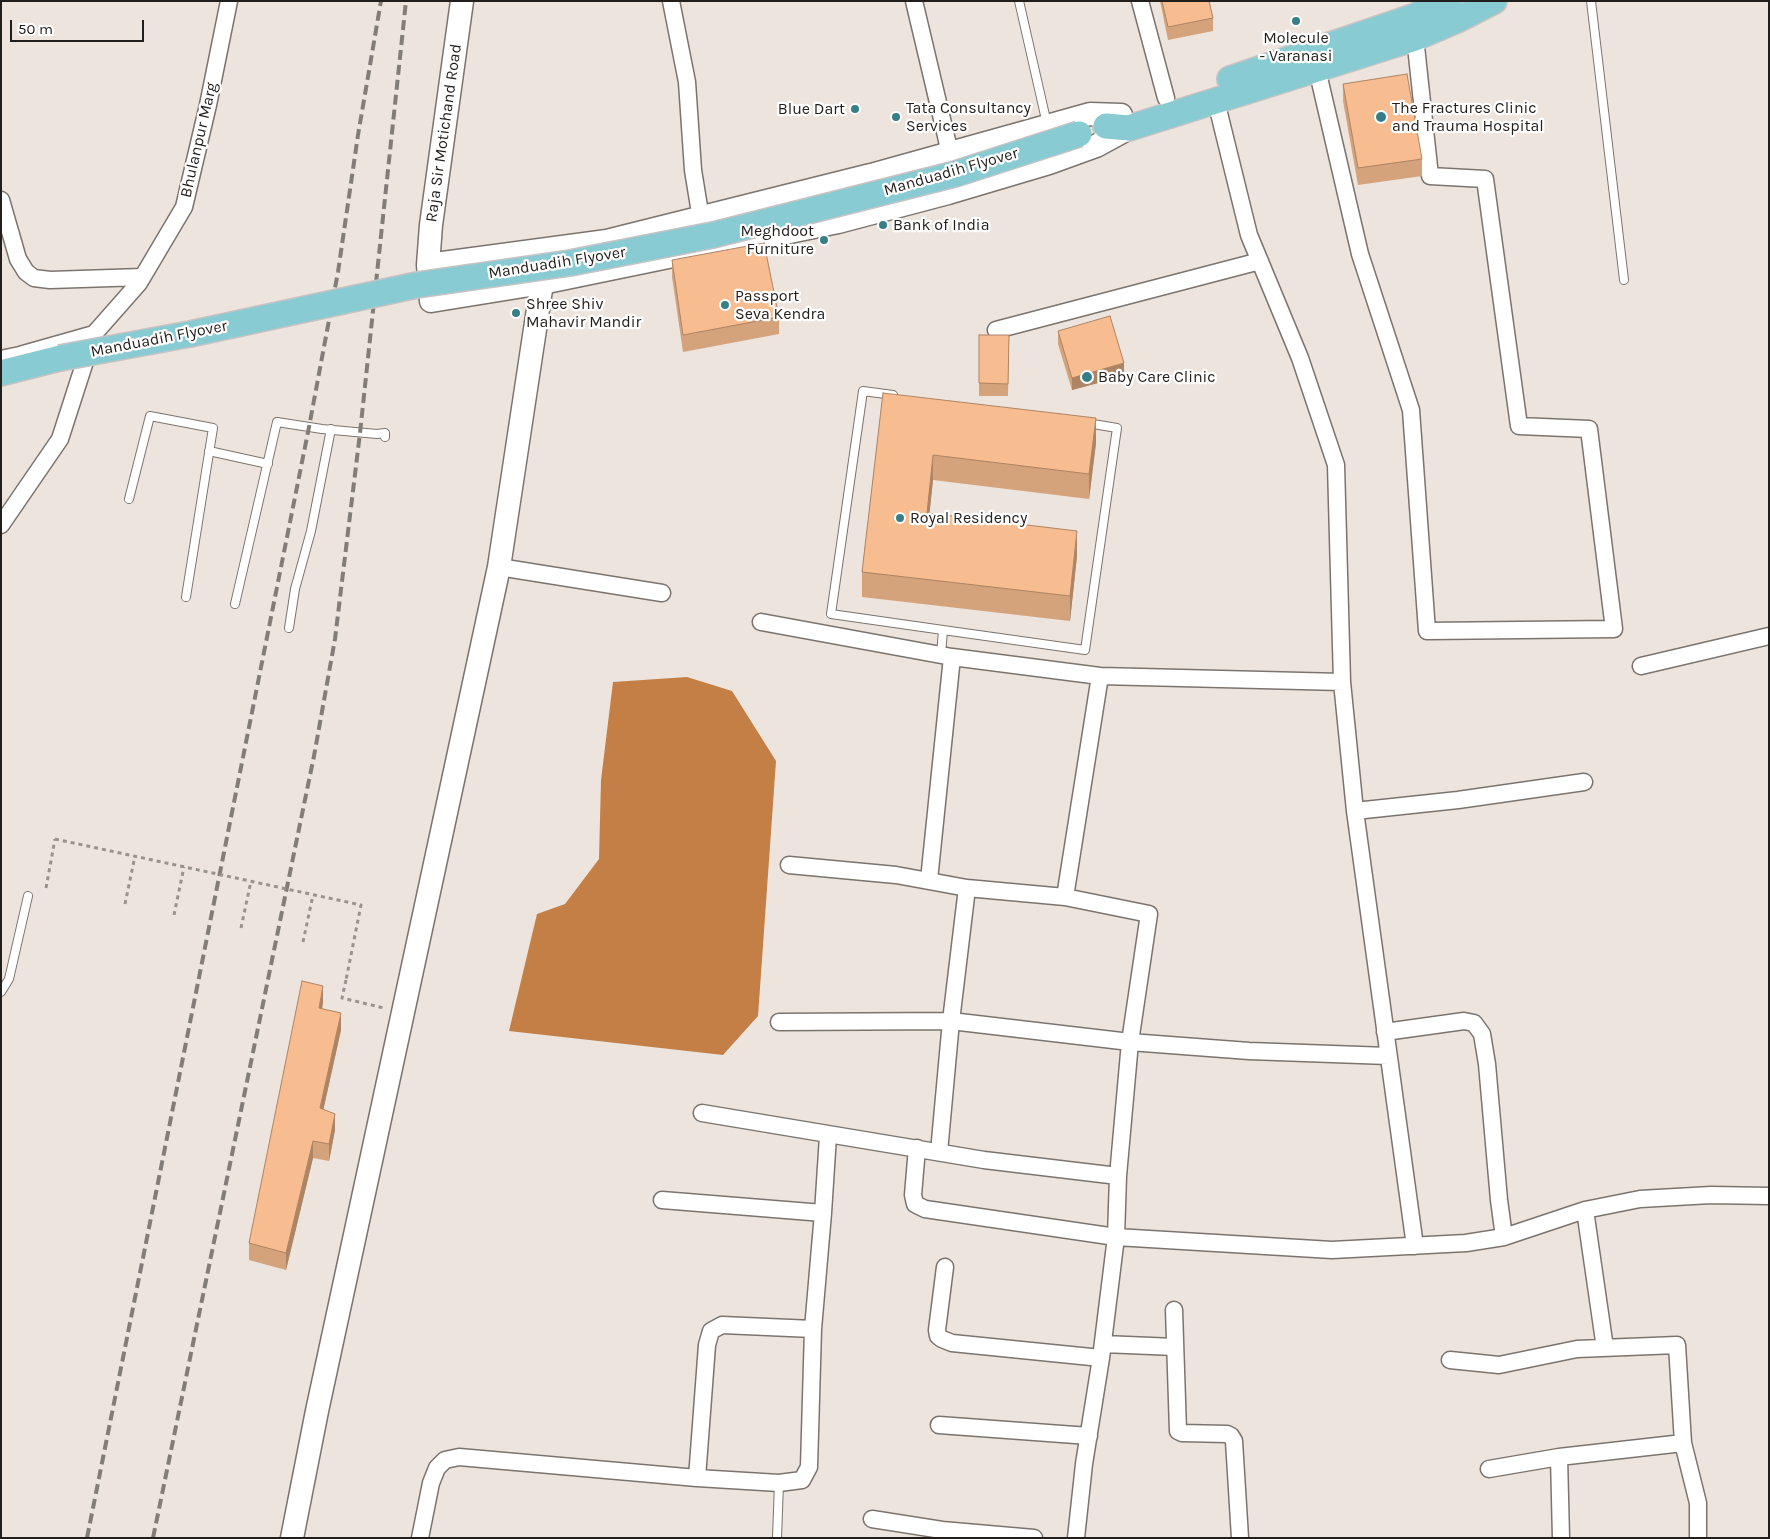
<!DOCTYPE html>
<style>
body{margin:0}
#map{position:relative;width:1770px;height:1539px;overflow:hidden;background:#ede4dd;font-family:Karla,sans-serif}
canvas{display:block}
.frame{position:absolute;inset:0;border:2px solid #211e1b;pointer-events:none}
.scale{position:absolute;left:10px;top:20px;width:134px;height:22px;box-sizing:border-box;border:2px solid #211e1b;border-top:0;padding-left:6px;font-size:15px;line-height:18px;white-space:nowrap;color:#211e1b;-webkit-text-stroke:4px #fff;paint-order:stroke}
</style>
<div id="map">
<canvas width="1770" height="1539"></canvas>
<div class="frame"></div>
<div class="scale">50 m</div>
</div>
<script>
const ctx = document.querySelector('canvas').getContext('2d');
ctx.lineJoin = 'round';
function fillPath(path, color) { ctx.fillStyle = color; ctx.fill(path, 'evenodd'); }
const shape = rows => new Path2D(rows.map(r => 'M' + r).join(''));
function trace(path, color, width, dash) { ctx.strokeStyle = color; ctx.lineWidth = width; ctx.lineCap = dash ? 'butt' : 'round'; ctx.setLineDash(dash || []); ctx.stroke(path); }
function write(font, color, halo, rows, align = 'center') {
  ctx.font = font + ' Karla,sans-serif'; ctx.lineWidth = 4.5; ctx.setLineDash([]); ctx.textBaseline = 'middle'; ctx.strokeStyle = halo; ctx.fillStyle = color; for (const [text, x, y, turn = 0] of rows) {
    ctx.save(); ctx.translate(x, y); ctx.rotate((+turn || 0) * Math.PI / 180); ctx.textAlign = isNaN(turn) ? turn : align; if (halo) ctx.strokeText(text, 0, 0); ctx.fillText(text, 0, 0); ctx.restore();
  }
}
fillPath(shape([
 [687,677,732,691,776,761,758,1016,723,1055,509,1031,537,914,565,904,599,859,601,780,613,682]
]), '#c47f46');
const lane = shape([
 [1019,1,1047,124],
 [1591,1,1624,280],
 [893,395,863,391,831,614,943,630,941,655],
 [209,451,268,464],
 [129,499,150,416,213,428,186,597],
 [235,604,277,422,322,429,377,434,385,433,385,437],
 [289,628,295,589,311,531,331,429],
 [943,630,1085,650,1117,428,1087,423],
 [1,992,9,979,28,896],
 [777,1538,779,1483]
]);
const street = shape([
 [671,1,687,82,693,170,701,219],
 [914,1,950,153],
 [1140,1,1166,98],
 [1317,69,1360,254,1411,410,1427,631,1614,629,1589,429,1519,426,1485,179,1430,176,1414,28],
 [1216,101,1249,235,1300,358,1336,465,1342,682,1355,811,1415,1246],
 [1,200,18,259,26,272,34,278,50,280,142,277],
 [996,330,1260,261],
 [1,359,20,355,94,334,139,283,184,207,208,105,229,1],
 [1,525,60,439,90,346],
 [499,567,662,593],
 [761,622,952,657,1100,676,1065,897],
 [1641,666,1769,636],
 [1100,676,1342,682],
 [1355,811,1458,800,1584,782],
 [789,865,896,875,967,888,1065,897,1149,914,1130,1042,1118,1176,1116,1237,1101,1358,1084,1464,1076,1538],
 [929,880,952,657],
 [779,1022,951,1021,1130,1042,1249,1051,1388,1056],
 [1385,1032,1464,1021,1474,1023,1482,1034,1487,1064,1499,1200,1504,1237],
 [702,1113,984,1160,1118,1176],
 [917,1148,913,1195,915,1204,925,1209,1116,1237,1332,1250,1466,1243,1504,1237,1585,1210,1640,1199,1711,1195,1769,1196],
 [939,1152,951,1021,967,888],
 [662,1200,823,1213],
 [1585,1210,1605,1348],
 [945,1267,937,1330,938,1336,942,1339,952,1343,1101,1358],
 [1174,1310,1178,1431,1182,1433,1227,1434,1231,1436,1234,1441,1240,1538],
 [1103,1344,1175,1347],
 [1450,1360,1499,1365,1577,1349,1677,1345,1683,1443,1698,1503,1698,1538],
 [939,1425,1089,1436],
 [1559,1457,1561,1538],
 [1489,1469,1559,1457,1683,1443],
 [697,1478,707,1345,711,1331,722,1325,813,1329],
 [872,1519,942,1530,1034,1538],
 [420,1538,431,1483,437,1468,445,1460,459,1457,697,1478,779,1483,802,1480,809,1467,813,1329,823,1213,828,1136]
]);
const secondary = shape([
 [462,1,431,225,428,265,431,301,542,283,838,222,948,193,1049,163,1096,146,1129,128],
 [428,265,607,241,871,175,1090,114,1121,115],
 [292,1538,317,1411,499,567,542,283,544,250]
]);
const primary = shape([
 [1230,79,1413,17,1449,1],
 [1106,126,1129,128,1317,69,1415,38,1457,20,1494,1],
 [1,373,60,358]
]);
trace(lane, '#7b746e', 10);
trace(street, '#7b746e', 19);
trace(secondary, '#7b746e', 25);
trace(primary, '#c5c4c4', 28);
trace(shape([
 [46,888,55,839],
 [125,904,135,856],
 [174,915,184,867],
 [241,928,251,881],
 [303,942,313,895],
 [346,980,342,998,384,1008]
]), '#99938d', 3, [4, 4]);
trace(lane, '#fff', 8);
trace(street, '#fff', 16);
trace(secondary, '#fff', 22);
trace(primary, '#89cbd2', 25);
trace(shape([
 [87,1538,309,427,338,272,358,135,381,1],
 [153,1538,314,756,335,639,360,433,406,1]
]), '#837d78', 4, [10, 5]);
const primaryBridge = shape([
 [60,358,190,334,417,285,570,263,713,235,955,174,1079,134]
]);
trace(primaryBridge, '#c5c4c4', 28, []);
trace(shape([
 [55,839,361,905,346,980]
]), '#99938d', 3, [4, 4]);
trace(primaryBridge, '#89cbd2', 25);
fillPath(shape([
 [1160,1,1209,1,1213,18,1213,31,1168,40],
 [1343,84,1422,159,1422,176,1358,185,1343,101],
 [672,260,779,317,779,334,683,352,672,277],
 [1058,331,1124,376,1072,390,1058,344],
 [979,335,1009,335,1008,396,979,396],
 [883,393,1096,443,1089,499,933,480,929,514,1077,556,1070,621,862,597,862,572],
 [323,1003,322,1009,341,1030,323,1110,335,1130,329,1161,313,1158,286,1270,249,1260,249,1243]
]), '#d4a27b');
fillPath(shape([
 [1124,363,1124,376,1072,390,1072,378],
 [1096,418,1096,443,1089,499,1089,474],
 [933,455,933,480,927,538,927,513],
 [1077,531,1077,556,1070,621,1070,596],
 [323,986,323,1003,319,1025,319,1008],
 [341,1013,341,1030,320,1125,320,1108],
 [335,1114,335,1130,329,1161,329,1144],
 [313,1141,313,1158,286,1270,286,1253]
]), '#ad8464');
const building = shape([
 [1162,1,1209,1,1213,18,1168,27,1162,1],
 [1407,74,1422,159,1358,168,1343,84,1407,74],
 [764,243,779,317,683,335,672,260,764,243],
 [1110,316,1124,363,1072,378,1058,331,1110,316],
 [979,335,1009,335,1008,384,979,383,979,335],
 [883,393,1096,418,1089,474,933,455,927,513,1077,531,1070,596,862,572,883,393],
 [302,981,323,986,319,1008,341,1013,320,1108,335,1114,329,1144,313,1141,286,1253,249,1243,302,981]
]);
fillPath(building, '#f7bc8f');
trace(building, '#ad8464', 1);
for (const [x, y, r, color] of [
 [1296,21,5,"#377f86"],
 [855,109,5,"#377f86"],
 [896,117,5,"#377f86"],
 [1381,117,6,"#377f86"],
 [883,225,5,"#377f86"],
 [824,240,5,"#377f86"],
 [725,305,5,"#377f86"],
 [516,313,5,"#377f86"],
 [1087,377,6,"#377f86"],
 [900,518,5,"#377f86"]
]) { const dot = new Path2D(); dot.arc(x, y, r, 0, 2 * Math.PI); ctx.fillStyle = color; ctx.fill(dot); trace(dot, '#fff', 2); }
write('16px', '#211e1b', '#fff', [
 ["Molecule",1296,38,"center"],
 ["- Varanasi",1296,56,"center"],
 ["Tata Consultancy",906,108],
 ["Services",906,126],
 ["The Fractures Clinic",1392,108],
 ["and Trauma Hospital",1392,126],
 ["Blue Dart",845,109,"right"],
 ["Bank of India",893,225],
 ["Meghdoot",814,231,"right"],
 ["Furniture",814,249,"right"],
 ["Passport",735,296],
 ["Seva Kendra",735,314],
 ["Shree Shiv",526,304],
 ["Mahavir Mandir",526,322],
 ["Baby Care Clinic",1098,377],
 ["Royal Residency",910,518]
], 'left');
write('16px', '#211e1b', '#fff', [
 ["Raja Sir Motichand Road",444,133,-82],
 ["Bhulanpur Marg",199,140,-77],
 ["Manduadih Flyover",951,172,-16],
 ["Manduadih Flyover",557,263,-9],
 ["Manduadih Flyover",159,339,-11]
]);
</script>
